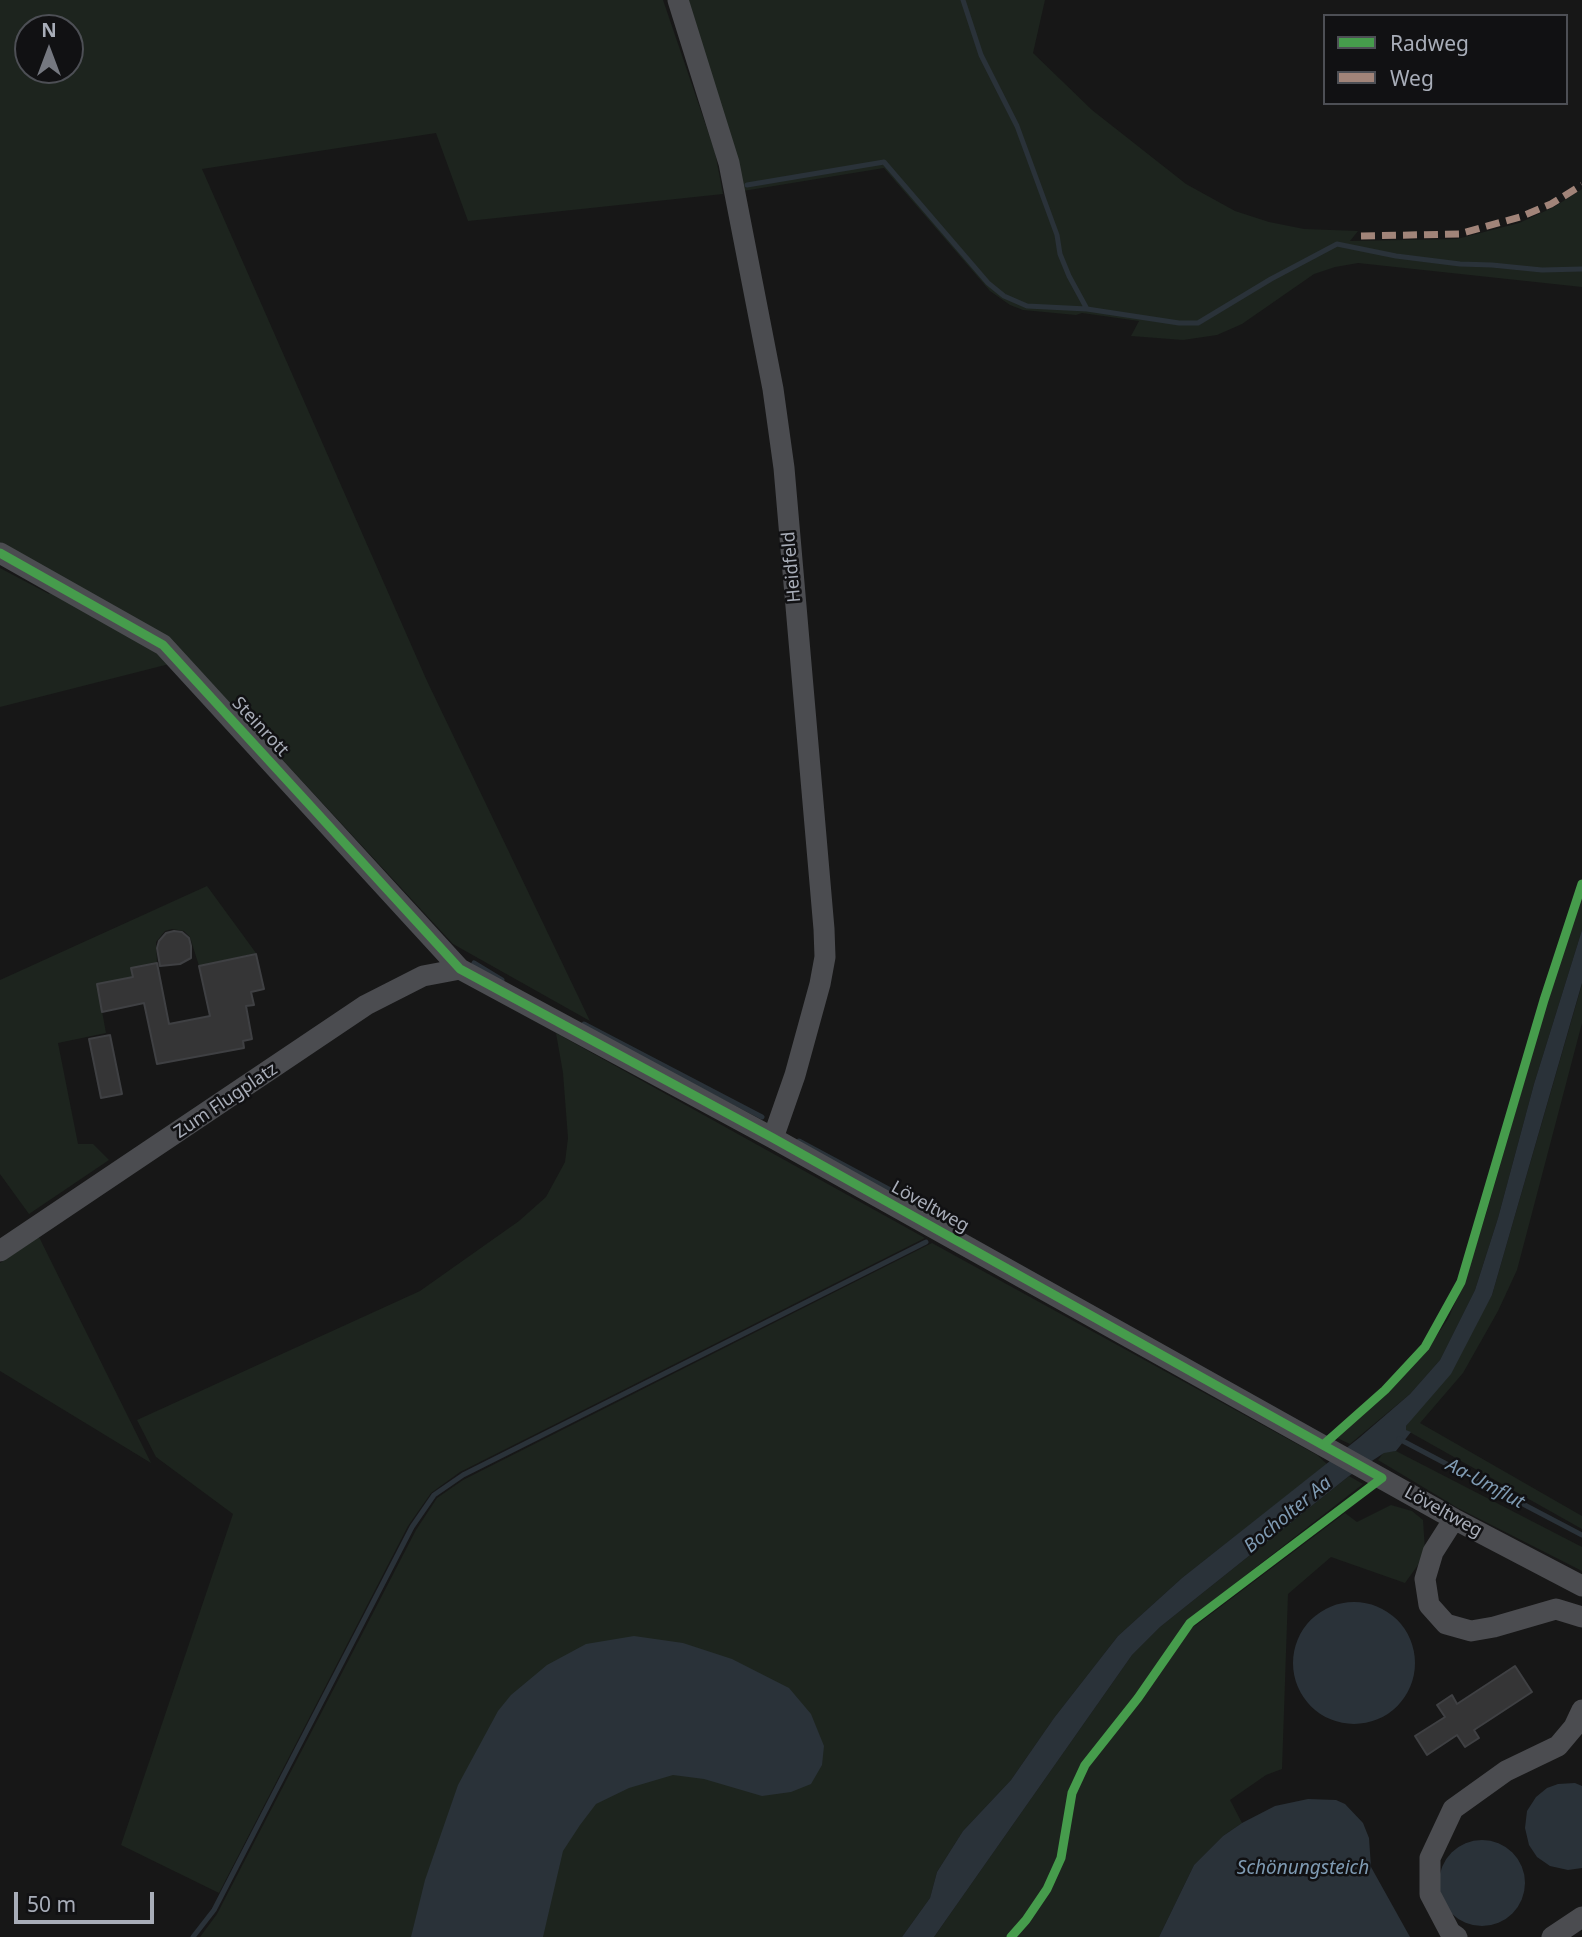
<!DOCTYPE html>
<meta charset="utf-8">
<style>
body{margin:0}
#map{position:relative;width:1582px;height:1937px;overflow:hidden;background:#171717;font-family:"Noto Sans",sans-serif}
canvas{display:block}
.legend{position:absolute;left:1323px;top:14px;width:245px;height:91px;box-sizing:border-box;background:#111113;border:2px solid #4d4f55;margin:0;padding:9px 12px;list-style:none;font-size:21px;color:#a8adb8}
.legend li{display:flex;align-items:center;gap:14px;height:35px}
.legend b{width:35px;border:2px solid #4d4f55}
.north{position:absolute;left:14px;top:14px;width:70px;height:70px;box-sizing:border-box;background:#111113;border:2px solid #4d4f55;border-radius:50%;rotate:0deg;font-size:19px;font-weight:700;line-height:28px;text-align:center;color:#a8adb8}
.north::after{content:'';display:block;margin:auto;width:24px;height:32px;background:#757880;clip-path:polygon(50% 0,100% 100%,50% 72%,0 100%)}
.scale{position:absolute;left:14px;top:1892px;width:140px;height:32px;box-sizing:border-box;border:4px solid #a8adb8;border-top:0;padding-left:9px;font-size:21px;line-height:24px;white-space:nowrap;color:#a8adb8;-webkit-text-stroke:5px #111113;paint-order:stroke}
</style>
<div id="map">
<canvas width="1582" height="1937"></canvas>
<ul class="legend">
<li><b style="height:9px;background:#469c4c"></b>Radweg</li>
<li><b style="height:9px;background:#a18479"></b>Weg</li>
</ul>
<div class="north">N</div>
<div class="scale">50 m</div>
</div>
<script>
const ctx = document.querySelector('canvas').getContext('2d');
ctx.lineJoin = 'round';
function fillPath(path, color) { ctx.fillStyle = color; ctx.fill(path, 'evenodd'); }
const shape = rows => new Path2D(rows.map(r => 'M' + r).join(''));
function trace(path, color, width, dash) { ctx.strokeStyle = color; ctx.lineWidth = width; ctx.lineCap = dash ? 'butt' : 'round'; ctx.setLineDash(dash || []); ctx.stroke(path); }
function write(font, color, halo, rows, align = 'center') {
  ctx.font = font + ' "Noto Sans",sans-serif'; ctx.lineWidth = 5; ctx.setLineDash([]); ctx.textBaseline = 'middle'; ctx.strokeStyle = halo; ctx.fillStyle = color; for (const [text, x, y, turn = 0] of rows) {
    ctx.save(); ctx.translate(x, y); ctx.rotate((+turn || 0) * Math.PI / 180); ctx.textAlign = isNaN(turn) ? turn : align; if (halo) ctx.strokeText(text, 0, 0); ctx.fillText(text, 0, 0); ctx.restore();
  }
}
fillPath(shape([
 [0,0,663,0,715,152,723,194,468,221,436,133,202,169,427,681,590,1021,453,944,189,659,0,707,0,568,49,594,55,581,0,550],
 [28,28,70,28,70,70,28,70],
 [685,0,1045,0,1033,53,1092,110,1186,184,1235,211,1269,222,1304,229,1358,231,1350,241,1457,239,1519,223,1554,207,1582,189,1582,287,1358,263,1335,267,1314,274,1242,324,1217,335,1183,340,1131,336,1139,321,1082,313,1076,315,1023,310,1010,305,990,291,884,168,743,191],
 [207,886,256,953,199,966,190,937,184,931,172,929,165,931,156,942,157,963,131,968,133,977,97,984,106,1033,58,1043,78,1144,93,1144,109,1160,29,1214,0,1174,0,980],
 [1582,895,1582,930,1534,1084,1498,1218,1475,1290,1440,1360,1410,1394,1350,1444,1337,1438,1392,1387,1424,1354,1448,1319,1463,1285,1486,1214,1553,981],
 [1582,984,1582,1023,1517,1270,1498,1311,1463,1373,1420,1423,1582,1516,1582,1529,1406,1430,1406,1426,1492,1295],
 [556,1033,925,1238,460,1472,431,1493,408,1526,219,1893,121,1845,233,1514,156,1457,137,1420,420,1291,519,1221,546,1197,565,1162,568,1138,563,1073],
 [39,1237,151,1463,0,1371,0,1263],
 [932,1243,1317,1455,1327,1464,1182,1578,1118,1636,1054,1718,1011,1780,963,1831,937,1872,930,1898,902,1937,200,1937,217,1914,416,1530,437,1498,463,1480],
 [1396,1451,1582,1547,1582,1571,1458,1508,1378,1460,1384,1452],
 [1349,1476,1363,1484,1188,1620,1195,1626,1345,1513,1357,1522,1391,1505,1412,1511,1423,1520,1425,1550,1418,1565,1405,1583,1331,1557,1288,1594,1282,1769,1266,1775,1230,1800,1242,1823,1223,1836,1194,1865,1159,1937,934,1937,1132,1655,1160,1627]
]), '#1d241e');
fillPath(shape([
 [1582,930,1582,983,1492,1295,1451,1374,1406,1426,1406,1430,1411,1432,1396,1451,1384,1453,1349,1476,1160,1627,1132,1655,934,1937,902,1937,930,1898,937,1872,963,1831,1011,1780,1054,1718,1118,1636,1182,1578,1359,1438,1410,1394,1440,1360,1475,1290,1498,1218,1534,1084],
 '1293 1663a61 61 0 1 1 122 0a61 61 0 1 1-122 0Z',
 [634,1636,683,1643,732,1659,789,1688,811,1714,824,1746,822,1765,811,1784,791,1792,762,1796,704,1779,673,1775,629,1788,596,1804,580,1825,563,1851,543,1937,411,1937,425,1880,458,1785,498,1711,511,1695,547,1665,586,1644],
 [1575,1783,1582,1786,1582,1868,1568,1870,1550,1866,1537,1857,1529,1845,1525,1828,1527,1811,1536,1797,1547,1788,1558,1784],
 [1308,1799,1336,1800,1345,1804,1363,1823,1369,1838,1371,1867,1410,1937,1159,1937,1194,1865,1223,1836,1242,1823,1275,1806],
 '1439 1883a43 43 0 1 1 86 0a43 43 0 1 1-86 0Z'
]), '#2a3239');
trace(shape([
 [963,0,981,55,1017,126,1057,235,1060,254,1069,276,1087,309],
 [747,185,884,162,988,283,1004,296,1027,306,1087,309,1179,323,1198,323,1271,279,1337,244,1396,256,1460,264,1492,265,1542,270,1582,269],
 [474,963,502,980],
 [584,1024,762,1117],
 [799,1141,950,1222],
 [1399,1439,1582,1535],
 [193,1937,214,1910,412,1527,434,1495,463,1475,926,1242]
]), '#2a3239', 5);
const building = shape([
 [174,931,182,932,189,938,191,946,191,958,180,964,160,966,157,948,159,941,166,933,174,931],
 [256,954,264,989,251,992,254,1005,246,1006,252,1039,243,1041,244,1048,157,1064,144,1003,102,1012,97,984,133,977,131,968,157,963,169,1024,210,1016,199,966,256,954],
 [110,1035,122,1094,101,1098,89,1039,110,1035],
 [1515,1666,1532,1692,1474,1730,1479,1738,1465,1747,1457,1735,1427,1755,1415,1736,1445,1717,1437,1705,1452,1695,1457,1704,1515,1666]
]);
fillPath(building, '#353536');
trace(building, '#3f4043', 2);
trace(shape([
 [678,0,729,163,773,389,784,468,824,929,825,957,820,984,795,1075,773,1138],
 [0,553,163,645,460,969,773,1138,1454,1519,1582,1586],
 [0,1251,366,1005,423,976,460,969],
 [1454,1519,1433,1552,1425,1579,1429,1605,1446,1624,1471,1631,1494,1627,1556,1609,1582,1617],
 [1457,1937,1450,1932,1430,1894,1430,1858,1453,1809,1506,1771,1558,1746,1574,1727,1582,1710],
 [1552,1937,1582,1917]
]), '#4b4c50', 21);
trace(shape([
 [1361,236,1459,234,1520,217,1551,204,1582,185]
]), '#a18479', 7, [14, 7]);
trace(shape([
 [0,553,163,645,460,969,773,1138,1382,1478,1190,1623,1138,1698,1085,1765,1072,1793,1061,1858,1047,1889,1026,1920,1011,1937],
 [1323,1445,1385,1390,1425,1347,1461,1282,1544,1000,1582,884]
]), '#469c4c', 9);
write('18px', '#a8adb8', '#111113', [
 ["Heidfeld",792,567,-95],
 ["Steinrott",260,727,47],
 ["Zum Flugplatz",226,1101,-34],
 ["Löveltweg",930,1207,29],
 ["Löveltweg",1443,1512,29]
]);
write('italic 19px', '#7f9bb3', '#111113', [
 ["Aa-Umflut",1485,1484,28],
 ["Bocholter Aa",1288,1515,-40],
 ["Schönungsteich",1303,1869]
]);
</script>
